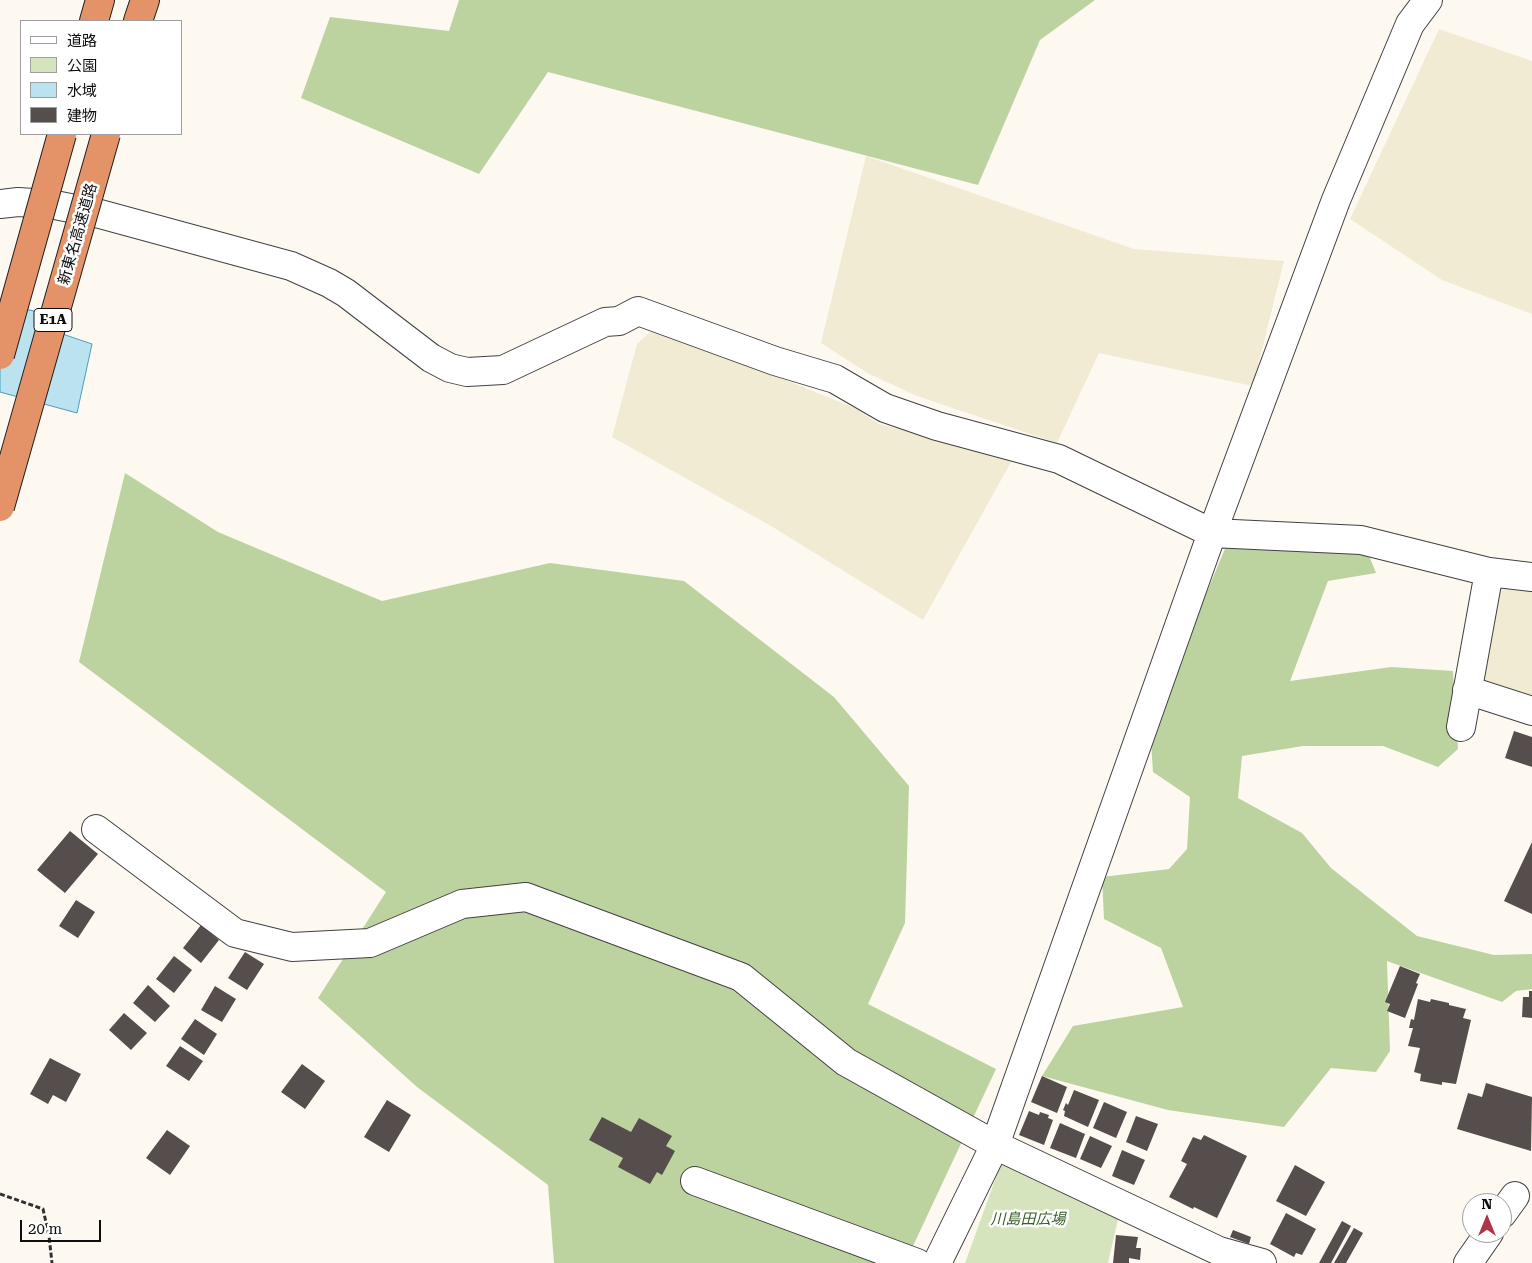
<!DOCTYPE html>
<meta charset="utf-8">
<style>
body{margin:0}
#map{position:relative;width:1532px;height:1263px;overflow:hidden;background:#fdf9f1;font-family:"Roboto Serif","Noto Sans JP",serif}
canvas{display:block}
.legend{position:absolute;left:20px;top:20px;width:162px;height:115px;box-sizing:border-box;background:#fff;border:1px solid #9f9f9f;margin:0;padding:6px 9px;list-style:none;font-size:15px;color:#0e0e0e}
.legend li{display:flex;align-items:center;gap:10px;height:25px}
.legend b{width:25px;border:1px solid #9f9f9f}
.north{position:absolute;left:1462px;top:1193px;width:50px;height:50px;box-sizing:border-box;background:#fff;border:1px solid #9f9f9f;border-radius:50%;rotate:0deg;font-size:14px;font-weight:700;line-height:20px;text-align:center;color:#0e0e0e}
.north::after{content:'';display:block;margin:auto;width:18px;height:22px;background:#af3549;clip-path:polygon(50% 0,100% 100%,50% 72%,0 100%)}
.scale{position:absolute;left:20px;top:1220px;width:81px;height:22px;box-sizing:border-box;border:2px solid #0e0e0e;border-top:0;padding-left:6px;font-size:15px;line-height:18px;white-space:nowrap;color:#0e0e0e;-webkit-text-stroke:4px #fff;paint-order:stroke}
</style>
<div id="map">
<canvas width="1532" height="1263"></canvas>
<ul class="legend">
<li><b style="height:6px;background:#fff"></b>道路</li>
<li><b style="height:14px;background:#d6e4be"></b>公園</li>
<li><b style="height:14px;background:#bbe2ef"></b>水域</li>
<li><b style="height:14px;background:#564e4c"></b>建物</li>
</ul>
<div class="north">N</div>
<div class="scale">20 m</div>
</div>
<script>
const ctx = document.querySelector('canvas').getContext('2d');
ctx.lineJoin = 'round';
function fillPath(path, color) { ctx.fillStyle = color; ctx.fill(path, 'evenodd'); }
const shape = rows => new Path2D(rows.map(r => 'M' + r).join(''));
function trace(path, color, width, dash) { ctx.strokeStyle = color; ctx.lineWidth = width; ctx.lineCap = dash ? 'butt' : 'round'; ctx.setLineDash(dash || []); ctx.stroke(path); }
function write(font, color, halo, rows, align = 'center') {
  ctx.font = font + ' "Roboto Serif","Noto Sans JP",serif'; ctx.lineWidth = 5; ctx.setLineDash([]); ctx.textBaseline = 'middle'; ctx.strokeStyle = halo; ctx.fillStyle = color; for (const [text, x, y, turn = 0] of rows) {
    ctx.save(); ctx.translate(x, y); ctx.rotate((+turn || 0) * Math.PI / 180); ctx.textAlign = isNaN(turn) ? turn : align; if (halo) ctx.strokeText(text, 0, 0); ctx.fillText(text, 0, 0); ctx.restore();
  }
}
fillPath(shape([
 [1439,29,1532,61,1532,314,1442,280,1350,219],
 [866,156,1134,249,1284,261,1253,386,1099,353,1057,443,917,396,869,374,821,343],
 [650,332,667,332,857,409,879,424,1015,455,923,620,771,526,612,437,637,344],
 [1489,572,1532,578,1532,719,1476,701]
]), '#f1ebd3');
fillPath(shape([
 [1003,1158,1119,1215,1108,1263,965,1263]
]), '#d6e4be');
fillPath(shape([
 [459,0,1095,0,1040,40,978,185,548,72,479,174,301,98,330,17,449,31],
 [125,473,218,532,382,601,550,563,684,581,834,697,909,786,905,923,868,1004,996,1069,905,1263,554,1263,548,1185,417,1087,318,998,386,892,79,662],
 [1227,544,1368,553,1376,573,1328,581,1290,681,1391,667,1453,671,1458,749,1438,767,1383,746,1303,746,1242,756,1238,798,1302,833,1331,868,1417,936,1494,955,1532,954,1532,989,1516,991,1502,1002,1387,961,1390,1051,1376,1072,1331,1068,1284,1127,1168,1110,1042,1076,1073,1026,1183,1007,1161,948,1104,919,1102,877,1169,869,1187,849,1190,797,1153,772,1150,727]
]), '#bcd39f');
const water = shape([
 [0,303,42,313,39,326,92,344,77,413,0,392,0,303]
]);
fillPath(water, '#bbe2ef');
trace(water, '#4a9dbe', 1);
fillPath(shape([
 [1514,731,1532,737,1532,767,1505,758],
 [70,831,98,854,65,893,37,870],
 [1532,842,1532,914,1504,901],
 [76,900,95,912,78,938,59,926],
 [201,925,219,940,201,963,183,948],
 [245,952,264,964,247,990,228,978],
 [174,956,192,970,174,993,156,979],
 [1400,966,1420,974,1416,983,1418,984,1405,1018,1387,1011,1390,1004,1385,1002],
 [148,985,170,1006,155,1022,133,1003],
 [215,986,236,999,222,1022,201,1010],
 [1529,991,1532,991,1532,1018,1522,1017,1523,997,1529,997],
 [1418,999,1430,1002,1431,999,1449,1003,1449,1005,1466,1009,1463,1018,1471,1020,1456,1084,1442,1082,1442,1085,1420,1081,1421,1074,1414,1072,1420,1048,1408,1046,1413,1028,1409,1028,1411,1019,1414,1020],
 [124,1013,147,1033,131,1050,109,1030],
 [195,1019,217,1034,204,1055,181,1039],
 [180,1046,203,1061,189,1081,166,1066],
 [50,1058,81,1074,66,1102,53,1095,48,1104,30,1094],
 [302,1064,325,1081,305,1109,281,1092],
 [1042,1076,1067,1087,1057,1113,1031,1102],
 [1486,1083,1532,1097,1531,1151,1457,1129,1468,1093,1482,1097],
 [1074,1090,1099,1100,1088,1127,1064,1116,1065,1111,1063,1110,1066,1103,1068,1105],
 [387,1100,411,1115,389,1152,364,1137],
 [1104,1102,1127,1112,1116,1138,1093,1128],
 [1029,1111,1039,1115,1040,1112,1049,1115,1048,1118,1053,1120,1044,1145,1019,1135],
 [1136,1116,1158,1124,1147,1151,1126,1142],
 [602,1117,631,1132,639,1118,672,1136,666,1146,675,1151,662,1175,657,1172,650,1184,618,1167,623,1158,589,1140],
 [1060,1123,1085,1134,1076,1158,1050,1148],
 [167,1130,190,1146,170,1175,146,1158],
 [1204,1135,1247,1156,1217,1218,1194,1207,1193,1209,1169,1197,1187,1164,1181,1161,1193,1137,1201,1140],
 [1090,1136,1112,1146,1101,1168,1080,1159],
 [1122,1150,1145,1160,1134,1185,1112,1176],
 [1295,1165,1325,1182,1306,1216,1276,1201],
 [1286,1213,1316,1229,1302,1255,1296,1253,1294,1257,1270,1244],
 [1342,1221,1351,1226,1331,1263,1319,1263],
 [1354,1228,1363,1233,1346,1263,1334,1263],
 [1233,1230,1251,1237,1249,1244,1230,1237],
 [1116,1235,1138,1237,1136,1248,1141,1248,1140,1260,1129,1258,1129,1263,1113,1263]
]), '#564e4c');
const minor = shape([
 [0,204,18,202,50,204,100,214,291,266,329,283,346,293,431,358,450,368,467,372,503,370,605,322,619,321,638,311,775,361,835,379,885,408,937,426,1059,459,1212,533,1361,540,1489,572,1532,577],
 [1467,690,1532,711],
 [1461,727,1489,572],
 [96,829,235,933,292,947,370,943,462,904,526,897,741,977,846,1062,995,1145,1219,1251,1262,1263],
 [695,1181,917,1263],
 [1502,1214,1515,1196],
 [937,1263,995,1145,1212,533,1336,200,1410,24,1428,0],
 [1468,1263,1489,1233]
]);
const highway = shape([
 [94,21,100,0],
 [138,21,145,0]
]);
trace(minor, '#414141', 30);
trace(highway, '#1f1f1f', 30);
trace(shape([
 [0,1194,43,1209,49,1236,52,1263]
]), '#303030', 3, [5, 2.5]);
trace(minor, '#fff', 28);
trace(highway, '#e49368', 28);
const highwayBridge = shape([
 [0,355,62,134],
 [0,507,106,134]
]);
trace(highwayBridge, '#1f1f1f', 30, []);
trace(highwayBridge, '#e49368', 28);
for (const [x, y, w] of [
 [53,320,38]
]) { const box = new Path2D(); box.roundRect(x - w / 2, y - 11.5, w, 23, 4); ctx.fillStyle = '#fff'; ctx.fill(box); trace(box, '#0e0e0e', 1); }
write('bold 14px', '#0e0e0e', null, [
 ["E1A",53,320]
]);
write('15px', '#0e0e0e', '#fff', [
 ["新東名高速道路",78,234,-74]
]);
write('italic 15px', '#385f25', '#fff', [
 ["川島田広場",1028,1220]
]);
</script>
